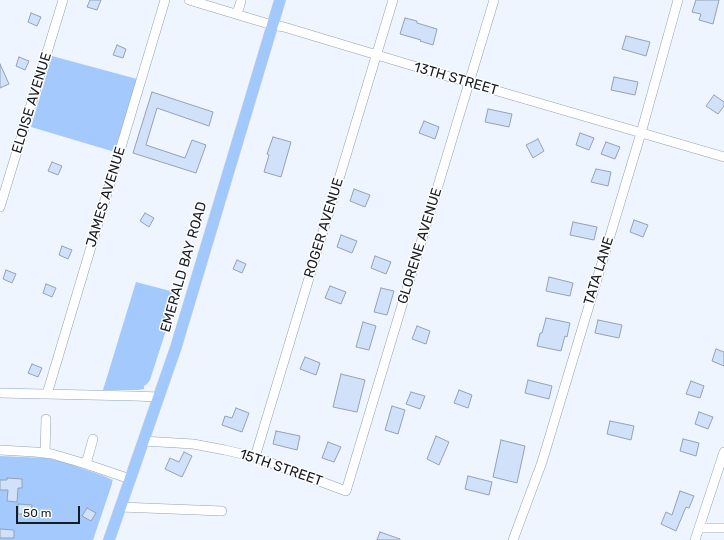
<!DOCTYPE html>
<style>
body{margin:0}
#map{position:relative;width:724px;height:540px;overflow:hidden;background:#eef5fe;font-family:Rubik,sans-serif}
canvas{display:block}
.scale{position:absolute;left:16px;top:506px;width:64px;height:18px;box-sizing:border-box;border:2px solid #161c24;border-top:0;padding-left:5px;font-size:12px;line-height:14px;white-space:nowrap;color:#161c24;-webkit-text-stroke:3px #fff;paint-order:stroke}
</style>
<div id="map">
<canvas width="724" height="540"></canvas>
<div class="scale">50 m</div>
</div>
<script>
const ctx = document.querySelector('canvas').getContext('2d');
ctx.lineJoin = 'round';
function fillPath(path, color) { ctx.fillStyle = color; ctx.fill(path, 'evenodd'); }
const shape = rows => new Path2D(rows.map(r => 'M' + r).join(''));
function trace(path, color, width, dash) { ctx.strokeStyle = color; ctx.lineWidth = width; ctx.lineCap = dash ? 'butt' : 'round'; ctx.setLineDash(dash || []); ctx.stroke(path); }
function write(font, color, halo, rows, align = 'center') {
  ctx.font = font + ' Rubik,sans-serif'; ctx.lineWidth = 3; ctx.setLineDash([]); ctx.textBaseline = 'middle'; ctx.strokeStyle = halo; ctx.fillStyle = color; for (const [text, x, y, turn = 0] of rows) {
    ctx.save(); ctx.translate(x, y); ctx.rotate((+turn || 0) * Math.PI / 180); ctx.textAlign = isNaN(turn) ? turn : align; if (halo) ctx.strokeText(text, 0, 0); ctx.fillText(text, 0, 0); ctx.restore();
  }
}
fillPath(shape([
 [52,56,137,79,115,152,31,127],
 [136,282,178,293,150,380,147,384,144,386,144,389,138,390,103,390],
 [0,456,46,458,64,462,104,476,113,480,112,482,112,484,93,540,0,540]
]), '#a4c9fc');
const building = shape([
 [90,0,101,0,97,10,87,7,90,0],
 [696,0,719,0,713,24,699,20,701,14,692,12,696,0],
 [31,13,41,17,37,26,28,22,31,13],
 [405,18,417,21,417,23,437,29,433,45,420,41,421,40,400,34,405,18],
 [626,36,650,42,646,56,622,49,626,36],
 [117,45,126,49,123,58,113,55,117,45],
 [19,57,29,61,25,70,16,66,19,57],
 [0,64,9,84,0,88,0,64],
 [614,77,638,82,635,95,611,90,614,77],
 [152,92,213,112,209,126,157,108,146,145,185,158,192,140,206,145,196,173,133,153,152,92],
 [714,95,724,102,724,106,718,114,706,106,714,95],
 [488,109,512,114,509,127,485,122,488,109],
 [424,121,439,127,435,139,419,133,424,121],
 [580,133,594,138,589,150,576,145,580,133],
 [273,137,291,142,281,177,264,172,269,155,267,154,273,137],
 [538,139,544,151,533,158,526,145,538,139],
 [606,142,620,147,615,159,601,154,606,142],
 [52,162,62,166,58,175,48,171,52,162],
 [596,169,611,172,608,186,591,182,596,169],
 [354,189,370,195,365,207,350,201,354,189],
 [145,213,154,218,149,227,140,221,145,213],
 [634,220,648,225,643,237,630,232,634,220],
 [573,222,597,227,594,240,570,235,573,222],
 [341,235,357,241,352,253,337,247,341,235],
 [62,246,72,250,68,259,59,255,62,246],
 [375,256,391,262,386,274,371,268,375,256],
 [237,260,246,264,242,273,233,269,237,260],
 [6,270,16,274,12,283,3,279,6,270],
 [549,277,573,283,570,296,546,291,549,277],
 [46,284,56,288,52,297,43,293,46,284],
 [330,286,346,292,341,304,325,298,330,286],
 [381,288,394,291,387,315,374,312,381,288],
 [546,318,570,323,567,337,565,336,561,351,537,346,540,333,542,333,546,318],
 [598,320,622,325,619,338,595,333,598,320],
 [363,322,376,326,369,350,356,347,363,322],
 [417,326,430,331,426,344,412,339,417,326],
 [716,349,724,352,724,366,712,361,716,349],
 [305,357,320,363,316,375,300,369,305,357],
 [32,364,42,368,38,377,28,373,32,364],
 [341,374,365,380,357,412,333,407,341,374],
 [528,380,552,386,549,399,525,393,528,380],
 [691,381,704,386,700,398,686,394,691,381],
 [459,390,472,395,468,408,454,403,459,390],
 [411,392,425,396,420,409,406,404,411,392],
 [392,406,405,410,398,434,385,430,392,406],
 [236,408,249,413,242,432,222,425,225,416,232,418,236,408],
 [699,412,713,417,708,429,695,424,699,412],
 [610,421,634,426,631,440,607,434,610,421],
 [276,431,300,436,297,450,273,444,276,431],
 [436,436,449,442,439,465,427,459,436,436],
 [683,439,699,443,696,456,680,451,683,439],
 [501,440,525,446,517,483,493,477,501,440],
 [328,442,341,447,334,462,322,458,328,442],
 [184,452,192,456,182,477,165,469,170,458,179,462,184,452],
 [468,476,492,482,489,495,465,489,468,476],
 [7,478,22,479,22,488,18,488,17,502,7,501,8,490,0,490,0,480,7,480,7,478],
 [680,491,694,496,689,508,686,507,676,531,661,524,666,512,672,515,680,491],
 [18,504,32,505,31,514,18,514,18,504],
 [87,508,96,513,91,521,82,516,87,508],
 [0,529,14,530,14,538,0,538,0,529],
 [380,532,400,539,400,540,377,540,380,532]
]);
fillPath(building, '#d0e1f9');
trace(building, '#92a2b7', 1);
const minor = shape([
 [189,0,272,25,284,27,470,83,724,157],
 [237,14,241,1],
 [0,207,63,0],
 [0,393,134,396,159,397],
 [47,394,165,0],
 [143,441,193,444,225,450,255,457,346,491,494,0],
 [0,450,35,452,52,454,86,464,130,479],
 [45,453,46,419],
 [255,457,393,0],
 [86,464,93,439],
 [120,507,222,511],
 [699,528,724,528],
 [513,540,542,462,641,133,678,0],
 [695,540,724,452]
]);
const major = shape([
 [109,540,176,347,280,0]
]);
trace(minor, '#93a3b8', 10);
trace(major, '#d0d2d3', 12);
trace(minor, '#fff', 9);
trace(major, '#a2c9fd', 11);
write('14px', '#161c24', '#fff', [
 ["13TH STREET",456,79,16],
 ["ELOISE AVENUE",32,103,-73],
 ["JAMES AVENUE",106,197,-73],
 ["ROGER AVENUE",324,228,-73],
 ["GLORENE AVENUE",420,246,-73],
 ["EMERALD BAY ROAD",184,267,-74],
 ["TATA LANE",599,271,-73],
 ["15TH STREET",281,468,19]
]);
</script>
